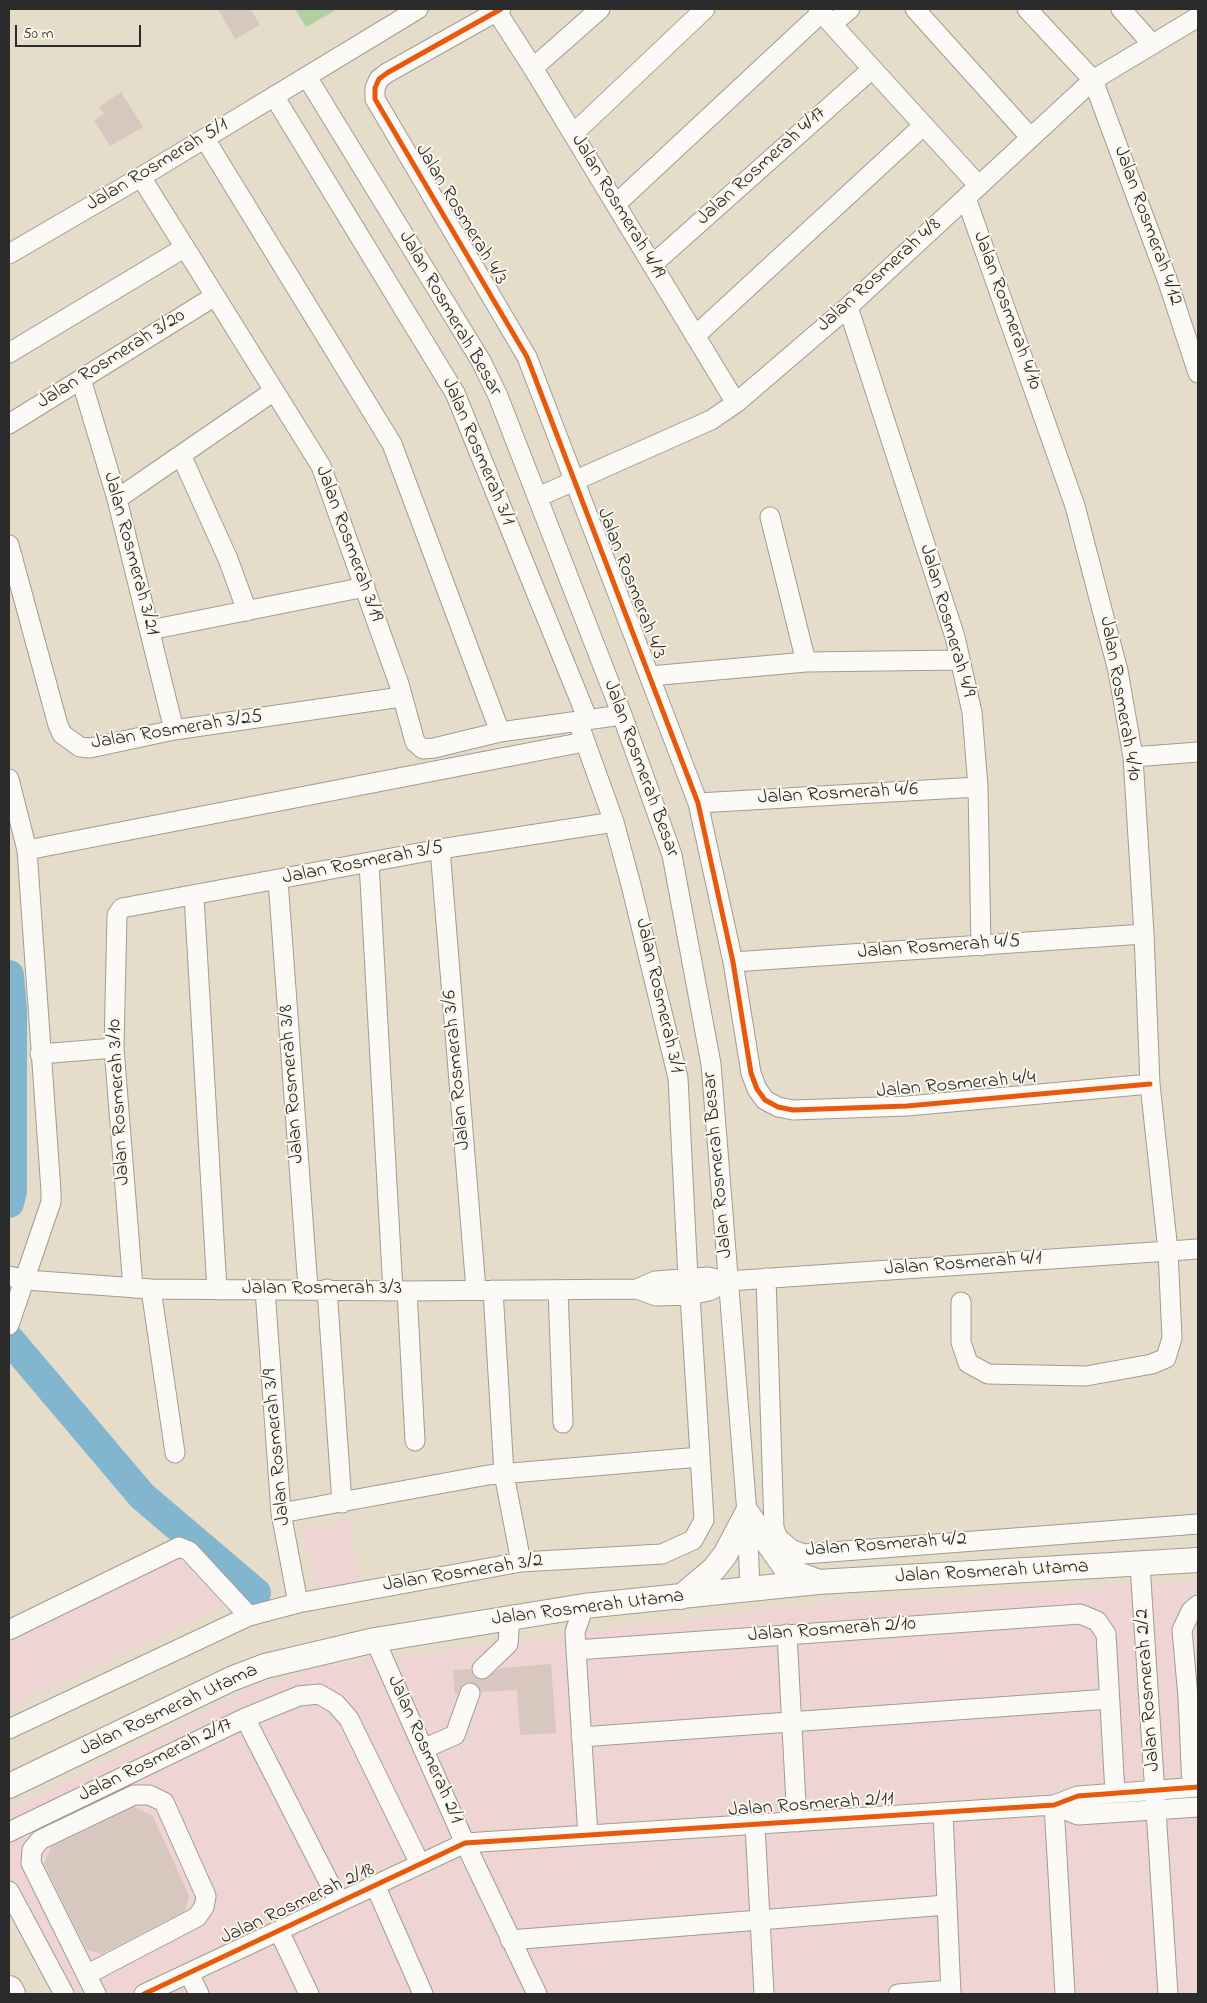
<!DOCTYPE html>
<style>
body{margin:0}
#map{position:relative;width:1207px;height:2003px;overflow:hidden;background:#e5dcca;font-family:"Indie Flower",sans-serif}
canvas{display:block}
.frame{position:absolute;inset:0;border:10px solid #2b2b2b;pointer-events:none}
.scale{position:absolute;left:15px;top:25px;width:126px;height:22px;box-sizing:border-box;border:2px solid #2b2b2b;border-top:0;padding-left:6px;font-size:15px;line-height:18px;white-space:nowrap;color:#2b2b2b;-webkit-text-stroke:4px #fbf7ec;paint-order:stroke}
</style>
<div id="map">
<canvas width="1207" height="2003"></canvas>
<div class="frame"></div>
<div class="scale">50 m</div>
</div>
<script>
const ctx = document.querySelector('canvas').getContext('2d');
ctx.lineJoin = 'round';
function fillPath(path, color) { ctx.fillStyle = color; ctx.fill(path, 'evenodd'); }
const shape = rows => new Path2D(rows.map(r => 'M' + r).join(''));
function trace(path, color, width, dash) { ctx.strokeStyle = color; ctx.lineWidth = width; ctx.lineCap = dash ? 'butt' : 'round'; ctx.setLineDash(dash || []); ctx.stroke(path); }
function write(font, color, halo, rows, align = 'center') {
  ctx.font = font + ' "Indie Flower",sans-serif'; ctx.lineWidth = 4; ctx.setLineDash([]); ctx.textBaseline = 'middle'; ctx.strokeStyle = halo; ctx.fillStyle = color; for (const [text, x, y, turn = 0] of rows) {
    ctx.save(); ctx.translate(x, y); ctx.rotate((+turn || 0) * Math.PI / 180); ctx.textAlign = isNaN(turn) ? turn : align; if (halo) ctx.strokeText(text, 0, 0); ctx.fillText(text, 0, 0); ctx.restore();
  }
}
fillPath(shape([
 [349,1520,359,1580,316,1589,303,1529],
 [183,1555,226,1606,9,1707,9,1641],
 [1198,1581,1198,1994,56,1994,9,1901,9,1810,250,1688,328,1665,818,1603]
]), '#eed5d3');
fillPath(shape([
 [295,9,338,9,306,27]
]), '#b1cf9f');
trace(shape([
 [9,975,12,1010,12,1191,9,1203],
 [9,1339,142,1496,256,1593]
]), '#81b6ce', 30);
fillPath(shape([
 [218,9,251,9,260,25,235,39],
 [121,92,143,127,110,146,94,120,104,114,99,107],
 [551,1664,556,1733,520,1735,517,1690,481,1692,478,1685,468,1682,462,1685,458,1694,455,1694,453,1670,471,1669,474,1677,484,1680,500,1668],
 [134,1807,153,1816,189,1896,185,1911,102,1954,87,1950,44,1864,51,1847]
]), '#d8c7be');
const minor = shape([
 [501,9,387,73,379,79,375,88,375,99,527,357,698,803,733,962,751,1073,757,1089,765,1100,778,1107,793,1110,907,1106,1150,1084],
 [818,9,979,186],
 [915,9,1031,138],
 [1027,9,1093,80,1168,282,1198,373],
 [1121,9,1152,44],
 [497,12,533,68,736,403],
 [832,24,850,9],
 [533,68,600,9],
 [307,77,481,361,498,396,622,715,672,855,711,1064,747,1513,750,1590],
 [274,96,455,393,588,720],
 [573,134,705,9],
 [205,139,392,444,500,732],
 [141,177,321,466,399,684,415,742,423,749,434,748,500,732,622,715],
 [616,204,821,13],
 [9,254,141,177,418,9],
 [652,265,872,69],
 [848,307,955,637,972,712,978,787,981,946],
 [695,336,924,125],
 [9,353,184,248],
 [81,379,117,499,174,730],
 [9,424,215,296],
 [181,455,228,559,247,611],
 [538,497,711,420,736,403,848,307,1093,80,1198,17],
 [117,499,274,391],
 [770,517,806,662],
 [9,545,58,725,62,734,80,747,90,748,174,730,401,697],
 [150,630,365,587],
 [650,676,806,662,960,660],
 [578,722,614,822,631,885,678,1078,688,1279],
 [1133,757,1198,752],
 [9,779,27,850,51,1191,51,1202,9,1325],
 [698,803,978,787],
 [440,849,476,1290],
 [27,850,584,742],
 [369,863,393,1291],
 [278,880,308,1288],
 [194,896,217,1290],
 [733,962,1144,934],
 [40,1054,114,1048],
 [9,1276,26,1280,151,1289,407,1291,637,1289,656,1296,690,1295,709,1291,728,1281],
 [766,1278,774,1528,778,1538,791,1549,804,1554,1198,1524],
 [133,1288,114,1048,117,915,122,908,440,849,614,822],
 [151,1289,175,1453],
 [265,1289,281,1513,298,1603],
 [327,1289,342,1503],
 [637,1289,655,1281,708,1277,728,1281,1198,1249],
 [493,1290,504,1474,521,1562],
 [558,1290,563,1423],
 [407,1291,415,1441],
 [961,1302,961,1342,968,1363,988,1374,1086,1376,1152,1364,1166,1358,1172,1338,1168,1251,1150,1084,1144,934,1133,757,1118,671,1075,506,966,198],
 [281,1513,488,1475,700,1457],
 [1140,1565,1168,1994],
 [584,1606,575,1632,576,1650,588,1835],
 [9,1630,179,1547,189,1551,249,1616],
 [787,1634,797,1822],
 [375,1640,465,1843,537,1994],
 [576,1650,1080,1614,1097,1621,1106,1634,1115,1793],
 [482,1669,508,1644,510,1617],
 [245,1718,339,1902],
 [9,1729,249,1616,298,1603,521,1562,662,1554,693,1540,704,1520,690,1295],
 [581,1737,1109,1699],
 [423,1749,455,1735,470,1693],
 [1192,1787,1188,1697,1182,1630,1191,1611,1198,1605],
 [1054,1805,1065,1994],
 [1054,1805,1078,1815,1198,1807],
 [943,1812,951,1994],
 [755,1825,764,1994],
 [9,1832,245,1718,299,1696,319,1694,336,1704,349,1719,420,1864],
 [375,1885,423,1994],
 [9,1891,64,1994],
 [279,1931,309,1994],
 [510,1940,946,1905],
 [189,1973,199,1994],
 [88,1974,197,1917,204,1907,206,1896,164,1802,149,1795,134,1795,40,1840,32,1850,31,1863,96,1994],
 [144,1994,465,1843,1054,1805,1078,1796,1198,1787],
 [898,1994,950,1990]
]);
const major = shape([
 [681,1597,714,1569,725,1555,747,1513,787,1570,816,1581],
 [9,1786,231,1679,265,1666,375,1640,584,1606,818,1582,1198,1560]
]);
const highway = shape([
 [9,1990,11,1994]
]);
trace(minor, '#a19c92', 21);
trace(major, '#a19c92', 26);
trace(highway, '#a19c92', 30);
trace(minor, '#fbfaf7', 19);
trace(major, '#fbfaf7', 24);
trace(highway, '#fbfaf7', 28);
trace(shape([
 [501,9,387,73,379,79,375,88,375,99,527,357,698,803,733,962,751,1073,757,1089,765,1100,778,1107,793,1110,907,1106,1150,1084],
 [144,1994,465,1843,1054,1805,1078,1796,1198,1787]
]), '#e8590c', 5);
write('20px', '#2b2b2b', '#fbf7ec', [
 ["Jalan Rosmerah 5/1",158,166,-31],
 ["Jalan Rosmerah 4/17",762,167,-42],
 ["Jalan Rosmerah 4/19",617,207,59],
 ["Jalan Rosmerah 4/3",460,215,59],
 ["Jalan Rosmerah 4/12",1147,226,70],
 ["Jalan Rosmerah 4/8",880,276,-42],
 ["Jalan Rosmerah 4/10",1006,311,70],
 ["Jalan Rosmerah Besar",449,314,60],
 ["Jalan Rosmerah 3/20",112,360,-32],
 ["Jalan Rosmerah 3/1",477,452,67],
 ["Jalan Rosmerah 3/19",348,544,70],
 ["Jalan Rosmerah 3/21",130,554,75],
 ["Jalan Rosmerah 4/3",630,584,69],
 ["Jalan Rosmerah 4/9",946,621,74],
 ["Jalan Rosmerah 4/10",1119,699,80],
 ["Jalan Rosmerah 3/25",177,731,-9],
 ["Jalan Rosmerah Besar",640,769,70],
 ["Jalan Rosmerah 4/6",838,795,-3],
 ["Jalan Rosmerah 3/5",363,864,-11],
 ["Jalan Rosmerah 4/5",939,948,-4],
 ["Jalan Rosmerah 3/1",658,996,77],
 ["Jalan Rosmerah 3/6",458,1070,-95],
 ["Jalan Rosmerah 3/8",293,1084,-94],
 ["Jalan Rosmerah 4/4",956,1086,-5],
 ["Jalan Rosmerah 3/10",120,1102,-93],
 ["Jalan Rosmerah Besar",719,1165,-95],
 ["Jalan Rosmerah 4/1",963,1265,-4],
 ["Jalan Rosmerah 3/3",322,1290],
 ["Jalan Rosmerah 3/9",278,1447,-95],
 ["Jalan Rosmerah 4/2",886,1546,-4],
 ["Jalan Rosmerah Utama",992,1573,-3],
 ["Jalan Rosmerah 3/2",463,1574,-9],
 ["Jalan Rosmerah Utama",588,1609,-7],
 ["Jalan Rosmerah 2/10",832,1631,-4],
 ["Jalan Rosmerah 2/2",1149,1690,-94],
 ["Jalan Rosmerah Utama",169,1711,-25],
 ["Jalan Rosmerah 2/1",424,1750,66],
 ["Jalan Rosmerah 2/17",156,1761,-26],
 ["Jalan Rosmerah 2/11",811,1806,-4],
 ["Jalan Rosmerah 2/18",298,1905,-25]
]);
</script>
